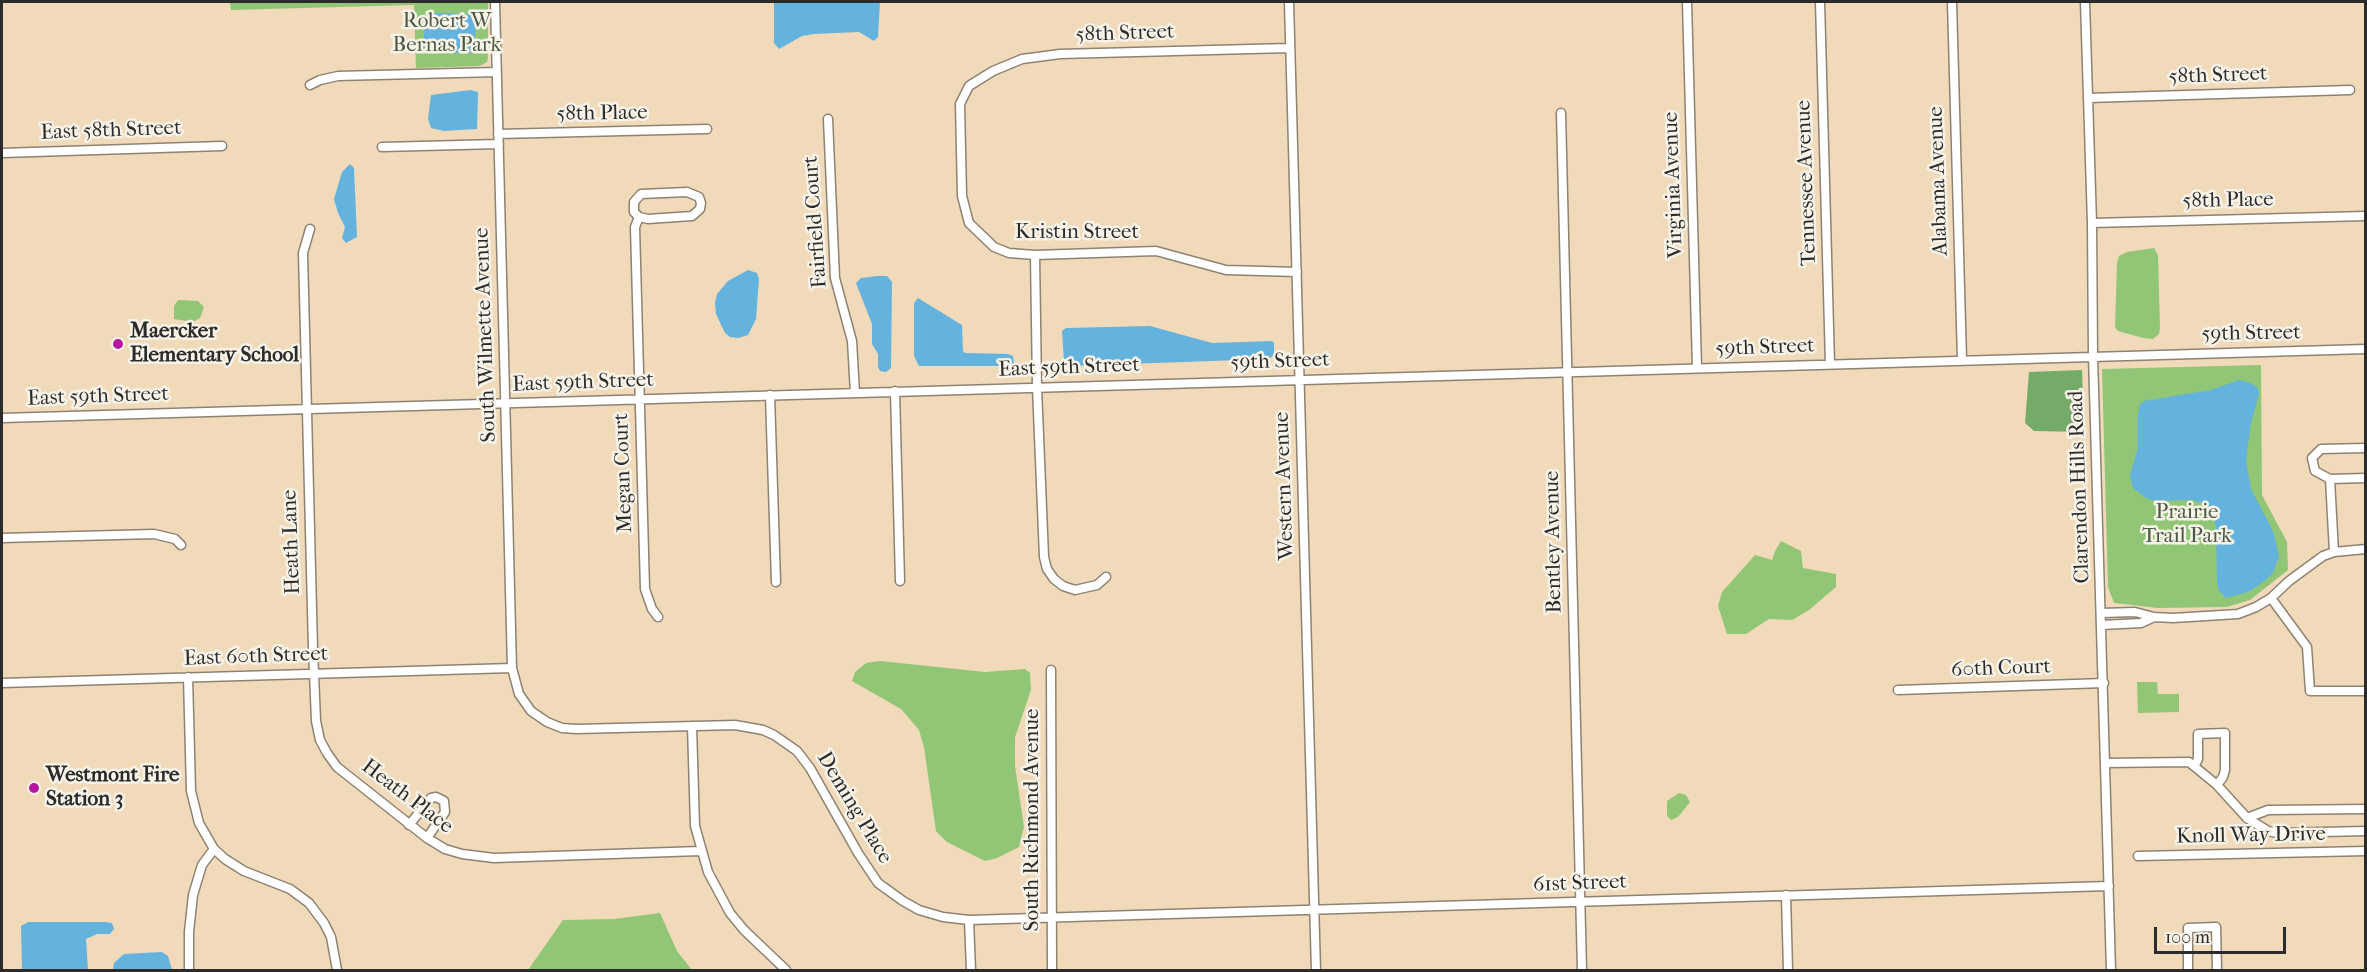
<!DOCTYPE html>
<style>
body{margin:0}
#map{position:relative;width:2367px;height:972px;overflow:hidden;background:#f1daba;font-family:"IM FELL French Canon",serif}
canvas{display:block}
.frame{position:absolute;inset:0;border:3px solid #2b2b2b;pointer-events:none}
.scale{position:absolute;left:2154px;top:927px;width:132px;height:27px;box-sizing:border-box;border:3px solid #2b2b2b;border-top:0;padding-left:8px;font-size:18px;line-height:21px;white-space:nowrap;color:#2b2b2b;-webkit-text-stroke:4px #f7f3e8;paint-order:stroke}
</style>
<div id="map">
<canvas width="2367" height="972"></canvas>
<div class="frame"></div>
<div class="scale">100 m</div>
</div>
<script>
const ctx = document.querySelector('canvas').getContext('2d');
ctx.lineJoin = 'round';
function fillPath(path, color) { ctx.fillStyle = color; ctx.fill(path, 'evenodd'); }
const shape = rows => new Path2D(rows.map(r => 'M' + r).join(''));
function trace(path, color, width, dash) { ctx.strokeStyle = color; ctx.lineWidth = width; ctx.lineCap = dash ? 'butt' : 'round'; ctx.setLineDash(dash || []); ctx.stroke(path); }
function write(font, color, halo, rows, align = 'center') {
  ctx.font = font + ' "IM FELL French Canon",serif'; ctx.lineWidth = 5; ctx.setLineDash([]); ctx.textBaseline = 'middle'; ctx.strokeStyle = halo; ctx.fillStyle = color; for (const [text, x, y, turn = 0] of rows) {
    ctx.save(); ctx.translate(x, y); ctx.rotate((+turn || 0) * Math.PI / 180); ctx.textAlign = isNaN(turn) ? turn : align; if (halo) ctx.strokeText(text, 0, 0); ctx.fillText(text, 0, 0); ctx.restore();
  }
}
fillPath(shape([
 [230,2,488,2,488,58,487,62,480,66,416,68,414,5,231,10],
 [2154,248,2158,255,2160,328,2159,334,2153,339,2143,338,2118,331,2115,327,2117,263,2119,256,2127,252],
 [178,300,198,301,204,307,200,318,193,322,174,319,174,306],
 [2261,365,2262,495,2287,542,2288,570,2250,600,2227,607,2158,608,2114,603,2108,587,2102,369],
 [1781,541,1801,551,1803,568,1836,574,1836,587,1809,610,1792,620,1769,619,1746,634,1727,634,1718,606,1722,592,1755,555,1772,560,1775,551],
 [880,661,985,672,1025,669,1030,673,1031,690,1015,737,1015,766,1024,827,1019,847,997,858,985,861,947,842,936,831,924,747,919,730,901,709,852,681,855,672,866,663],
 [2137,682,2157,682,2158,694,2179,694,2179,712,2138,713],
 [1679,793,1686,795,1690,802,1678,817,1671,820,1667,816,1667,801],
 [660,913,677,951,692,970,528,970,563,920,614,919]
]), '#92c677');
fillPath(shape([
 [2082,370,2084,432,2034,431,2025,423,2029,372]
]), '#75ab68');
fillPath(shape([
 [774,2,880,2,878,37,874,41,859,32,814,34,802,36,779,49,774,43],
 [429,13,473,14,476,20,474,52,468,53,426,52,424,48,424,18],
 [471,90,478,92,478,97,477,129,444,131,431,128,428,119,431,95],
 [350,164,354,168,357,237,346,243,342,238,345,227,338,213,334,199,342,172],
 [748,270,757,273,759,279,756,319,748,335,738,338,730,337,725,333,716,314,715,303,717,294,728,281],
 [877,276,887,276,892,282,891,368,886,372,880,371,878,367,878,354,872,344,872,324,856,283,861,278],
 [918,298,962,325,963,351,965,353,1008,354,1013,356,1014,363,1007,366,919,366,914,356,914,303],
 [1150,326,1212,343,1272,341,1274,343,1274,355,1269,359,1070,366,1064,362,1062,331,1066,328],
 [2239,380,2251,383,2258,388,2259,394,2251,423,2246,460,2251,489,2273,531,2279,556,2273,573,2262,583,2248,592,2226,598,2219,591,2217,583,2216,527,2213,511,2207,505,2193,500,2155,501,2146,498,2133,488,2130,475,2138,448,2138,413,2140,405,2144,401,2211,390],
 [28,922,105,922,112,923,114,929,110,934,97,934,86,939,88,970,22,970,21,926],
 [162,952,168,956,172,970,113,970,114,963,124,954]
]), '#64b2de');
const minor = shape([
 [495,2,512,668,519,694,531,711,547,722,562,728,577,729,735,725,763,730,774,735,797,751,810,768,858,853,878,883,903,901,919,910,943,917,969,920,2109,886],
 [1289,2,1316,970],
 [1687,2,1697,368],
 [1820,2,1830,364],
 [1952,2,1962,360],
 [2085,2,2092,223,2093,356,2111,970],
 [1289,48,1060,54,1022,59,993,71,969,86,960,104,962,196,969,223,994,247,1009,253,1035,255,1156,251,1226,270,1297,272],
 [310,85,320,80,338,76,497,72],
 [2088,98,2350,90],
 [1561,113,1582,970],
 [828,119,835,278,852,341,855,393],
 [498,134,707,129],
 [382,147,499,144],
 [2,153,222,146],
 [687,192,699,197,701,203,700,209,692,216,648,219,639,217,634,212,634,202,641,194,687,192],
 [639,217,635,227,645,589,652,609,658,617],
 [2092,223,2366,216],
 [310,229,303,253,313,649,316,721,320,740,327,753,337,767,427,838,445,849,462,854,494,858,700,851],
 [1035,255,1037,387,1044,557,1047,569,1054,579,1063,586,1075,590,1097,585,1106,577],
 [895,391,900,581],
 [770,395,776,582],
 [2,418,2366,349],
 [2330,479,2366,478],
 [2,538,154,534,175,539,181,545],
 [2334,552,2330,479,2315,471,2312,458,2321,449,2366,448],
 [2271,598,2307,647,2310,691,2366,691],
 [2102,613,2135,612,2154,617,2173,618,2238,614,2256,607,2271,598,2289,581,2323,556,2334,552,2366,549],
 [2102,625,2141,623,2154,617],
 [1051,670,1052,970],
 [188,677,191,791,199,823,214,849,225,859,244,871,290,889,309,903,324,923,331,937,337,970],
 [2,683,512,668],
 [1898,690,2104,683],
 [692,726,695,826,708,872,730,913,744,930,786,970],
 [2106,763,2189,762,2217,785,2247,818,2268,831,2277,833,2366,831],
 [2195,765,2198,759,2198,734,2225,733,2225,770,2223,777,2217,785],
 [2247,818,2268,810,2366,809],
 [409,825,431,798,436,797,444,801,445,812,427,838],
 [2138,856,2366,851],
 [1786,895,1788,970],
 [969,920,971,970],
 [189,970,189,932,193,895,202,865,214,849],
 [2188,970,2188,928,2216,927,2217,970]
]);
trace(minor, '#8e8272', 11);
trace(minor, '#fff', 8);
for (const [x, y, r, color] of [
 [118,344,6,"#b5179e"],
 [34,788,6,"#b5179e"]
]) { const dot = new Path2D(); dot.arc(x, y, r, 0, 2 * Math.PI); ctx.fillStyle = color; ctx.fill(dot); trace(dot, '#f7f3e8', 2); }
write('21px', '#4a5a42', '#f7f3e8', [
 ["Robert W",447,22],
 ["Bernas Park",447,46],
 ["Prairie",2187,513],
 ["Trail Park",2187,537]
]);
write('21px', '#2b2b2b', '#f7f3e8', [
 ["58th Street",1125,34,-2],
 ["58th Street",2218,76,-2],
 ["58th Place",602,114,-1],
 ["East 58th Street",111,131,-2],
 ["Alabama Avenue",1939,181,-92],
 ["Tennessee Avenue",1807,183,-92],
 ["Virginia Avenue",1674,185,-92],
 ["58th Place",2228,201,-1],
 ["Fairfield Court",816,222,-94],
 ["Kristin Street",1077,233],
 ["59th Street",2251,334,-1],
 ["South Wilmette Avenue",486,335,-92],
 ["59th Street",1765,348,-2],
 ["59th Street",1280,362,-2],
 ["East 59th Street",1069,368,-2],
 ["East 59th Street",583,383,-2],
 ["East 59th Street",98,397,-2],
 ["Megan Court",624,473,-92],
 ["Western Avenue",1285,486,-92],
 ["Clarendon Hills Road",2080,487,-92],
 ["Heath Lane",292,542,-92],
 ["Bentley Avenue",1554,542,-91],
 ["East 60th Street",256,657,-2],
 ["60th Court",2001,669,-2],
 ["Heath Place",407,797,37],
 ["Deming Place",854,808,59],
 ["South Richmond Avenue",1033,820,-90],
 ["Knoll Way Drive",2251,836,-1],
 ["61st Street",1580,884,-2]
]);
write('bold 21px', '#2b2b2b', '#f7f3e8', [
 ["Maercker",130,332],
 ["Elementary School",130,356],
 ["Westmont Fire",46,776],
 ["Station 3",46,800]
], 'left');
</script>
